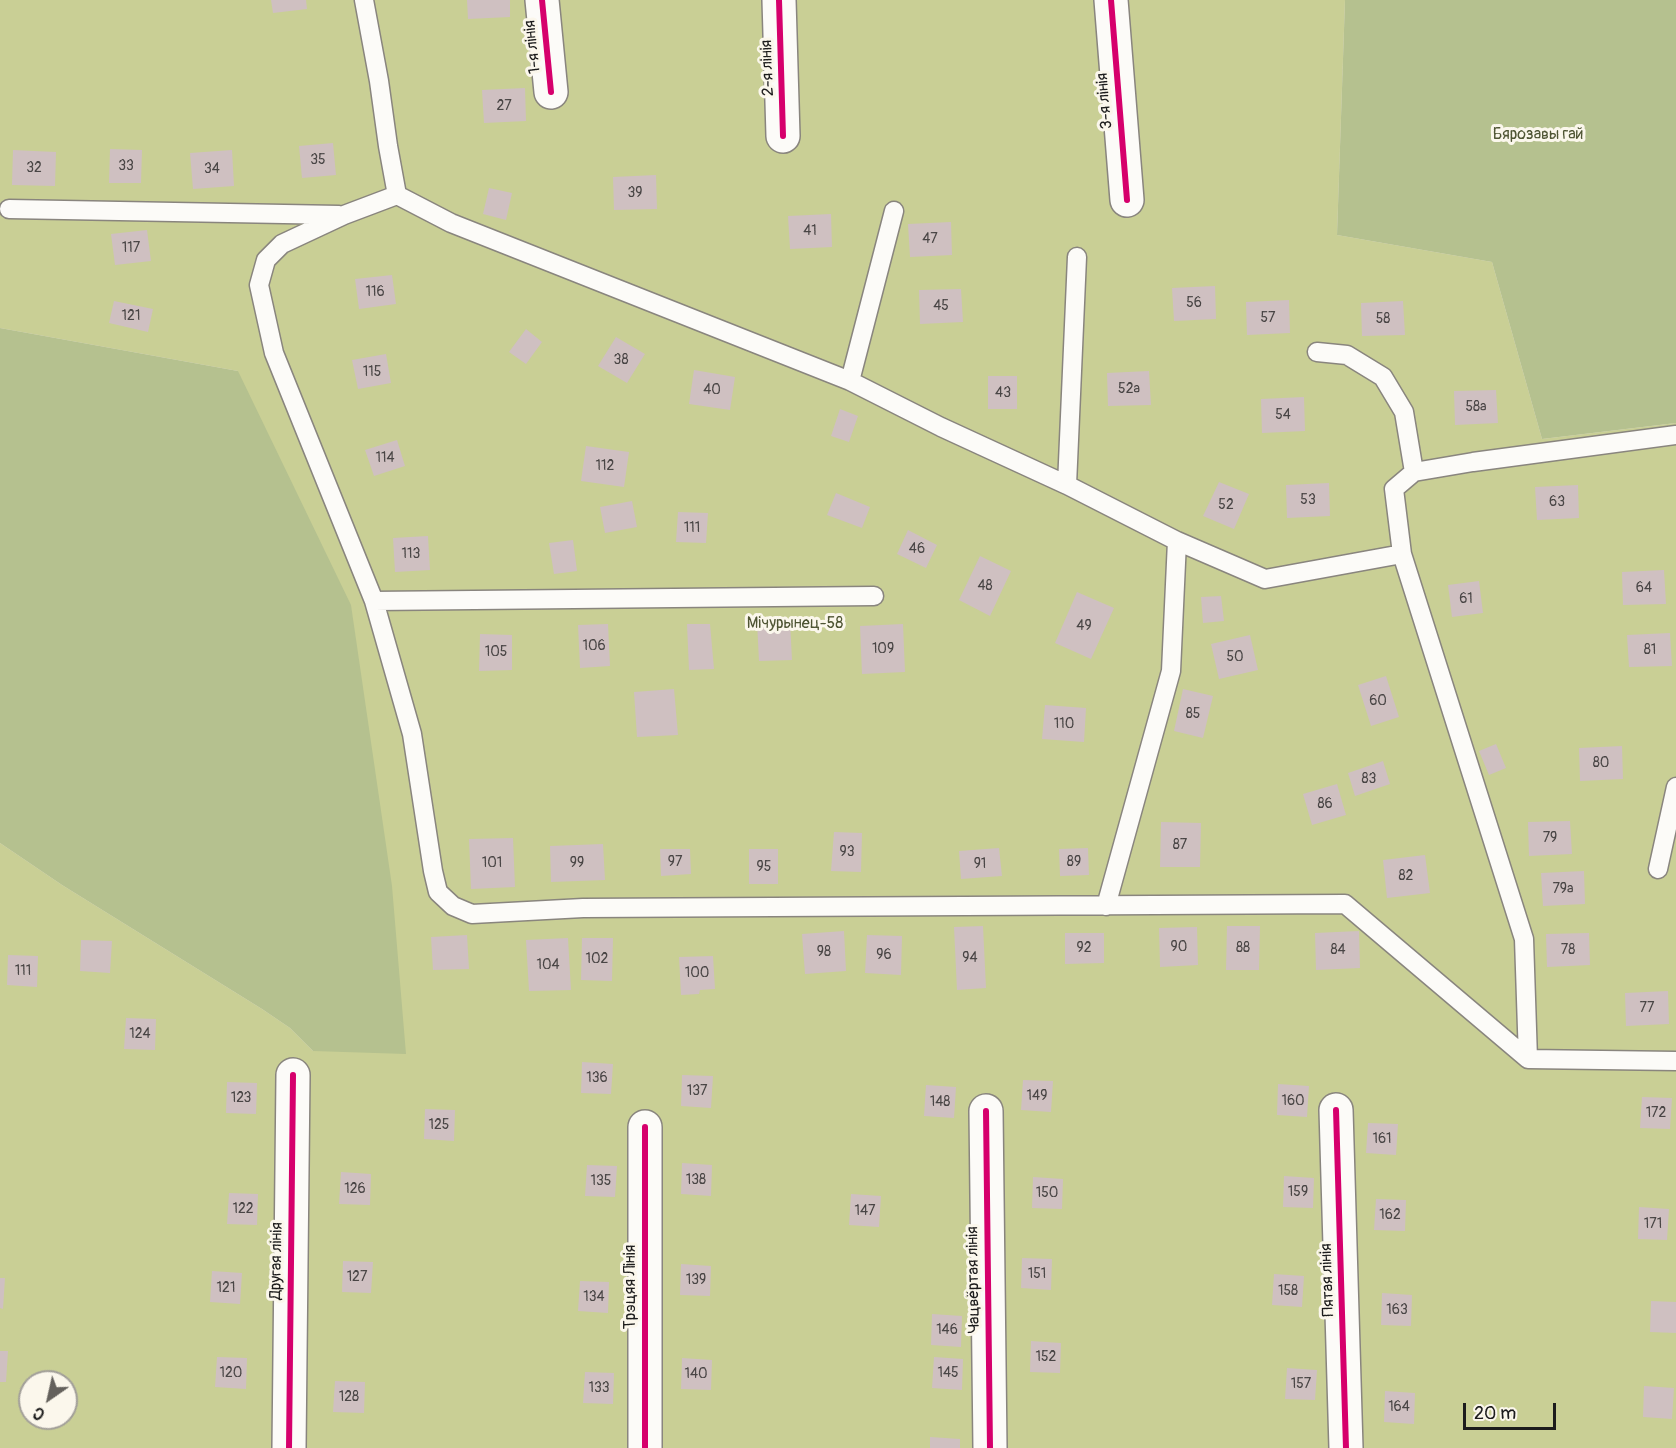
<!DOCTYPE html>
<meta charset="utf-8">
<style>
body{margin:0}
#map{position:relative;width:1676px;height:1448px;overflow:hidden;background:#e9e2d3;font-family:Pangolin,sans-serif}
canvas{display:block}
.north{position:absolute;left:18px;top:1370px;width:60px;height:60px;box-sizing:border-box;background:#fbf7ec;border:2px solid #a29f99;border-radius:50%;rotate:214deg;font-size:16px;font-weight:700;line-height:24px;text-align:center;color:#1c1c1c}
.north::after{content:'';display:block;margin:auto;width:21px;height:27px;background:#64615c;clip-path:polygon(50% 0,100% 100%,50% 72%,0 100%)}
.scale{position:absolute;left:1463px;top:1403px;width:93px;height:27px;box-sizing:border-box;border:3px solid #1c1c1c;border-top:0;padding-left:8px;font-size:18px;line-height:21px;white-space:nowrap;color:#1c1c1c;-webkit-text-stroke:4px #fbf7ec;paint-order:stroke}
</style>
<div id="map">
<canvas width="1676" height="1448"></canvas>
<div class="north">С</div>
<div class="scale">20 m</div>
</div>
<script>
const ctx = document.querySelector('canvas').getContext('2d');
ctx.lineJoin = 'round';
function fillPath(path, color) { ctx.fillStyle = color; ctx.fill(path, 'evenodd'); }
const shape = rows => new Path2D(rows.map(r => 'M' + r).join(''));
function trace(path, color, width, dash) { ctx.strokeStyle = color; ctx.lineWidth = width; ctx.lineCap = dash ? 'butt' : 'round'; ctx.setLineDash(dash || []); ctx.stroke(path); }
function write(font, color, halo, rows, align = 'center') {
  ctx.font = font + ' Pangolin,sans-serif'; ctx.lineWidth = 6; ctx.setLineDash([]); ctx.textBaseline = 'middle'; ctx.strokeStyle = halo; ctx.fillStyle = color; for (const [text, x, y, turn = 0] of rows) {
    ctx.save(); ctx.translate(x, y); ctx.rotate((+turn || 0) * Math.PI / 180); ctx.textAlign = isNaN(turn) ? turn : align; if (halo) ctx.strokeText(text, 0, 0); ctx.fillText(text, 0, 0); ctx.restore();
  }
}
fillPath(shape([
 [0,0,1345,0,1337,235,1492,262,1542,439,1676,423,1676,1448,0,1448,0,843,62,885,262,1009,290,1028,313,1051,238,371,0,328],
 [30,1382,66,1382,66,1418,30,1418]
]), '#c9cf95');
fillPath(shape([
 [1345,0,1676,0,1676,423,1542,439,1492,262,1337,235],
 [0,328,238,371,351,605,392,886,406,1054,313,1051,290,1028,262,1009,62,885,0,843]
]), '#b5c18f');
fillPath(shape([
 [271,0,306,0,307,9,273,13],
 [467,0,510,0,510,17,468,19],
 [525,88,526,121,484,123,482,90],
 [333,143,336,175,302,178,299,146],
 [110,149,142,150,141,183,109,183],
 [13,150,56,152,55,186,12,185],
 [232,150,234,186,193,189,190,153],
 [656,175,657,209,614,210,613,177],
 [489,188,512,193,506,220,483,214],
 [831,214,832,247,790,249,788,216],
 [951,222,952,255,910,257,908,224],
 [147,230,151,261,115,265,111,234],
 [392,275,396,304,359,309,355,279],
 [1215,286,1216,319,1174,321,1172,288],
 [961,289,963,322,920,324,919,290],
 [1289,300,1290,333,1247,335,1246,302],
 [114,301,153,309,148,332,109,323],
 [1403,301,1405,335,1362,336,1361,303],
 [526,329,542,342,526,364,509,352],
 [616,337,645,354,627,383,598,366],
 [386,354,391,383,358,389,352,360],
 [694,370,735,377,730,410,689,404],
 [1149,371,1151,405,1108,406,1107,373],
 [988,376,1017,376,1017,409,988,409],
 [1496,390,1498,423,1455,425,1454,391],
 [1304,397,1305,431,1262,433,1261,399],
 [840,409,858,416,849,442,831,436],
 [397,440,405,466,374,476,365,450],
 [586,446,629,452,624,487,581,481],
 [1219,482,1249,494,1234,529,1203,516],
 [1329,483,1330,516,1287,518,1286,485],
 [1578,485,1579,518,1537,520,1535,487],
 [836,493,870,507,862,528,827,515],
 [632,501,637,527,605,533,600,507],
 [678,512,708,513,706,543,676,542],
 [908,530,937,545,926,568,897,554],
 [428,536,430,570,395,572,393,538],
 [573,540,577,571,554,574,549,543],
 [980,556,1011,571,990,616,959,600],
 [1664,570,1666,604,1623,605,1622,572],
 [1479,581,1483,613,1452,617,1448,585],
 [1077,592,1114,608,1091,659,1055,643],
 [1221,596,1224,621,1203,623,1201,597],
 [790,621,792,660,759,661,757,622],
 [608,624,610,666,580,668,578,625],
 [687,624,710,624,714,669,689,670],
 [903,624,905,672,862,674,860,626],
 [1670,633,1672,666,1629,667,1627,635],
 [480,634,512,635,512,670,479,671],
 [1250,635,1258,670,1219,679,1211,644],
 [1386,676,1399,717,1371,726,1358,685],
 [674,689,678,735,637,737,634,692],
 [1183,689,1213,696,1203,738,1174,731],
 [1045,705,1086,708,1084,742,1042,739],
 [1496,744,1506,768,1489,775,1479,751],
 [1622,746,1623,779,1580,781,1579,748],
 [1383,761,1390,784,1355,796,1348,773],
 [1337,784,1346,815,1312,825,1303,794],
 [1570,821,1572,854,1529,856,1528,822],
 [1161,822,1201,823,1200,867,1160,867],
 [834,832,862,833,861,872,831,871],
 [513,838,515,887,471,889,469,839],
 [603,844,605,880,551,882,550,846],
 [999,848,1002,876,961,879,959,851],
 [1088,848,1089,875,1060,876,1059,849],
 [660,849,690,849,691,874,661,876],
 [749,849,778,849,778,884,749,884],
 [1425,855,1430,893,1387,898,1383,860],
 [1584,871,1585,904,1543,906,1541,873],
 [983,926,986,988,957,990,954,927],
 [1227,926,1260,926,1259,970,1226,970],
 [1197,927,1198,965,1160,967,1159,928],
 [844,931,846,971,805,974,802,934],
 [1359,931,1360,968,1316,970,1315,933],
 [1065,933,1104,933,1104,963,1065,964],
 [1589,933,1590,965,1547,967,1546,934],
 [467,935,469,969,433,970,431,937],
 [867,935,902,936,901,975,865,973],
 [568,938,571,990,529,991,526,940],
 [582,938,613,938,612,981,581,980],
 [81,940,112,941,110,973,80,971],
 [8,955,38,956,37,987,7,985],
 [713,956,715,989,700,990,699,994,681,995,679,957],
 [1668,991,1669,1024,1626,1026,1625,993],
 [126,1018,156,1019,155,1050,124,1049],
 [582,1062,613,1064,611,1094,581,1093],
 [682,1075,713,1076,711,1108,681,1106],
 [1023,1080,1053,1081,1051,1112,1021,1110],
 [227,1082,257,1083,256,1114,226,1113],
 [1278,1084,1309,1086,1307,1117,1277,1115],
 [926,1085,956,1087,954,1118,924,1116],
 [1642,1097,1672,1098,1670,1129,1640,1128],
 [425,1109,455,1110,454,1141,424,1139],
 [1368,1123,1398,1124,1396,1155,1366,1153],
 [682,1163,712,1165,711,1196,681,1194],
 [587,1165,617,1166,615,1197,585,1196],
 [341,1172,371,1174,370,1205,339,1204],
 [1284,1176,1314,1178,1313,1208,1283,1207],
 [1033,1177,1063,1179,1062,1209,1032,1208],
 [229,1193,258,1194,257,1225,227,1224],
 [851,1194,881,1196,879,1227,849,1225],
 [1376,1199,1406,1200,1405,1231,1374,1230],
 [1639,1207,1669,1209,1667,1240,1638,1239],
 [1022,1258,1052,1259,1051,1290,1021,1288],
 [343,1261,373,1262,371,1293,342,1292],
 [681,1264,711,1266,710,1296,680,1295],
 [212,1271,242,1273,240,1304,210,1302],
 [1274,1274,1304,1276,1302,1307,1272,1305],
 [0,1278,5,1278,3,1309,0,1308],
 [580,1281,609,1282,608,1313,578,1311],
 [1382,1293,1412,1295,1411,1326,1381,1325],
 [1651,1301,1676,1302,1676,1333,1650,1332],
 [932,1314,962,1316,961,1347,931,1345],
 [1031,1341,1061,1343,1060,1373,1030,1372],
 [0,1351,8,1351,6,1382,0,1382],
 [217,1357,247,1358,246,1389,215,1387],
 [934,1357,963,1359,962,1390,932,1388],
 [682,1358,712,1360,711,1390,681,1389],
 [1287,1368,1317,1370,1315,1400,1285,1399],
 [585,1372,614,1373,613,1404,583,1403],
 [335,1381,365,1382,364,1413,333,1412],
 [1644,1386,1674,1388,1672,1419,1643,1417],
 [1385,1391,1415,1393,1414,1424,1384,1422],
 [930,1437,960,1439,960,1448,930,1448]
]), '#cfc0c1');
const service = shape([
 [364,0,379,81,388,146,397,195,451,223,850,381,941,427,1067,485,1177,541,1171,671,1106,906],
 [397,195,344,215,282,244,266,260,259,285,274,353,374,601,874,596],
 [9,209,339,215],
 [1317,352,1347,355,1383,377,1404,412,1414,472],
 [850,381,894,211],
 [1067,485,1077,257],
 [1177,541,1265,579,1402,554,1394,489,1414,472,1473,462,1676,435],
 [1402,554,1524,939,1528,1059],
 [374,601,412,734,433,871,438,892,453,906,472,914,583,908,1345,904,1528,1059,1676,1061],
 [1658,869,1676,787]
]);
const minor = shape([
 [542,0,551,92],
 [779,0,783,136],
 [1111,0,1127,200],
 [1336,1110,1346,1448],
 [986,1111,990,1448],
 [645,1127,645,1448],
 [289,1448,293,1075]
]);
trace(service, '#89857e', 21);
trace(minor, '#89857e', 36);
trace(service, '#fcfbf8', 18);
trace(minor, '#fcfbf8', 33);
trace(shape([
 [542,0,551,92],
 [779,0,783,136],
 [1111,0,1127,200],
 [1336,1110,1346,1448],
 [986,1111,990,1448],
 [645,1127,645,1448],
 [289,1448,293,1075]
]), '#d6006c', 6);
write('14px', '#494545', null, [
 ["27",504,106],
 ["35",318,160],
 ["33",126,166],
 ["32",34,168],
 ["34",212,169],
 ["39",635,193],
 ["41",810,231],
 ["47",930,239],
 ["117",131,248],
 ["116",375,292],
 ["56",1194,303],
 ["45",941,306],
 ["121",131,316],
 ["57",1268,318],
 ["58",1383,319],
 ["38",621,360],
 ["115",372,372],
 ["52а",1129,389],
 ["40",712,390],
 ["43",1003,393],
 ["58а",1476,407],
 ["54",1283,415],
 ["114",385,458],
 ["112",605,466],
 ["53",1308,500],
 ["63",1557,502],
 ["52",1226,505],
 ["111",692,528],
 ["46",917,549],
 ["113",411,554],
 ["48",985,586],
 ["64",1644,588],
 ["61",1466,599],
 ["49",1084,626],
 ["106",594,646],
 ["109",883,649],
 ["81",1650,650],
 ["105",496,652],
 ["50",1235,657],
 ["60",1378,701],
 ["85",1193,714],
 ["110",1064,724],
 ["80",1601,763],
 ["83",1369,779],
 ["86",1325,804],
 ["79",1550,838],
 ["87",1180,845],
 ["93",847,852],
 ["97",675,862],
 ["89",1074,862],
 ["101",492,863],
 ["99",577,863],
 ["91",980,864],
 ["95",764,867],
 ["82",1406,876],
 ["79а",1563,889],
 ["90",1179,947],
 ["92",1084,948],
 ["88",1243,948],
 ["84",1338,950],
 ["78",1568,950],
 ["98",824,952],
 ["96",884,955],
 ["94",970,958],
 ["102",597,959],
 ["104",548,965],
 ["111",23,971],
 ["100",697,973],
 ["77",1647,1008],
 ["124",140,1034],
 ["136",597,1078],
 ["137",697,1091],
 ["149",1037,1096],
 ["123",241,1098],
 ["160",1293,1101],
 ["148",940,1102],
 ["172",1656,1113],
 ["125",439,1125],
 ["161",1382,1139],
 ["138",696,1180],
 ["135",601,1181],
 ["126",355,1189],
 ["159",1298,1192],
 ["150",1047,1193],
 ["122",243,1209],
 ["147",865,1211],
 ["162",1390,1215],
 ["171",1653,1224],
 ["151",1037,1274],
 ["127",357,1277],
 ["139",696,1280],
 ["121",226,1288],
 ["158",1288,1291],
 ["134",594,1297],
 ["163",1397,1310],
 ["146",947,1330],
 ["152",1046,1357],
 ["120",231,1373],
 ["145",948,1373],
 ["140",696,1374],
 ["157",1301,1384],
 ["133",599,1388],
 ["128",349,1397],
 ["164",1399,1407]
]);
write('16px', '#1c1c1c', '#fbf7ec', [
 ["1-я лінія",533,47,-96],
 ["2-я лінія",768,68,-92],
 ["3-я лінія",1105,101,-95],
 ["Другая лінія",277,1261,-89],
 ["Чацвёртая лінія",974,1280,-91],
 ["Пятая лінія",1328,1280,-92],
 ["Трэцяя Лінія",631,1287,-90]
]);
write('16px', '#4f5534', '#fbf7ec', [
 ["Бярозавы гай",1538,135],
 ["Мічурынец-58",795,624]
]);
</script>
